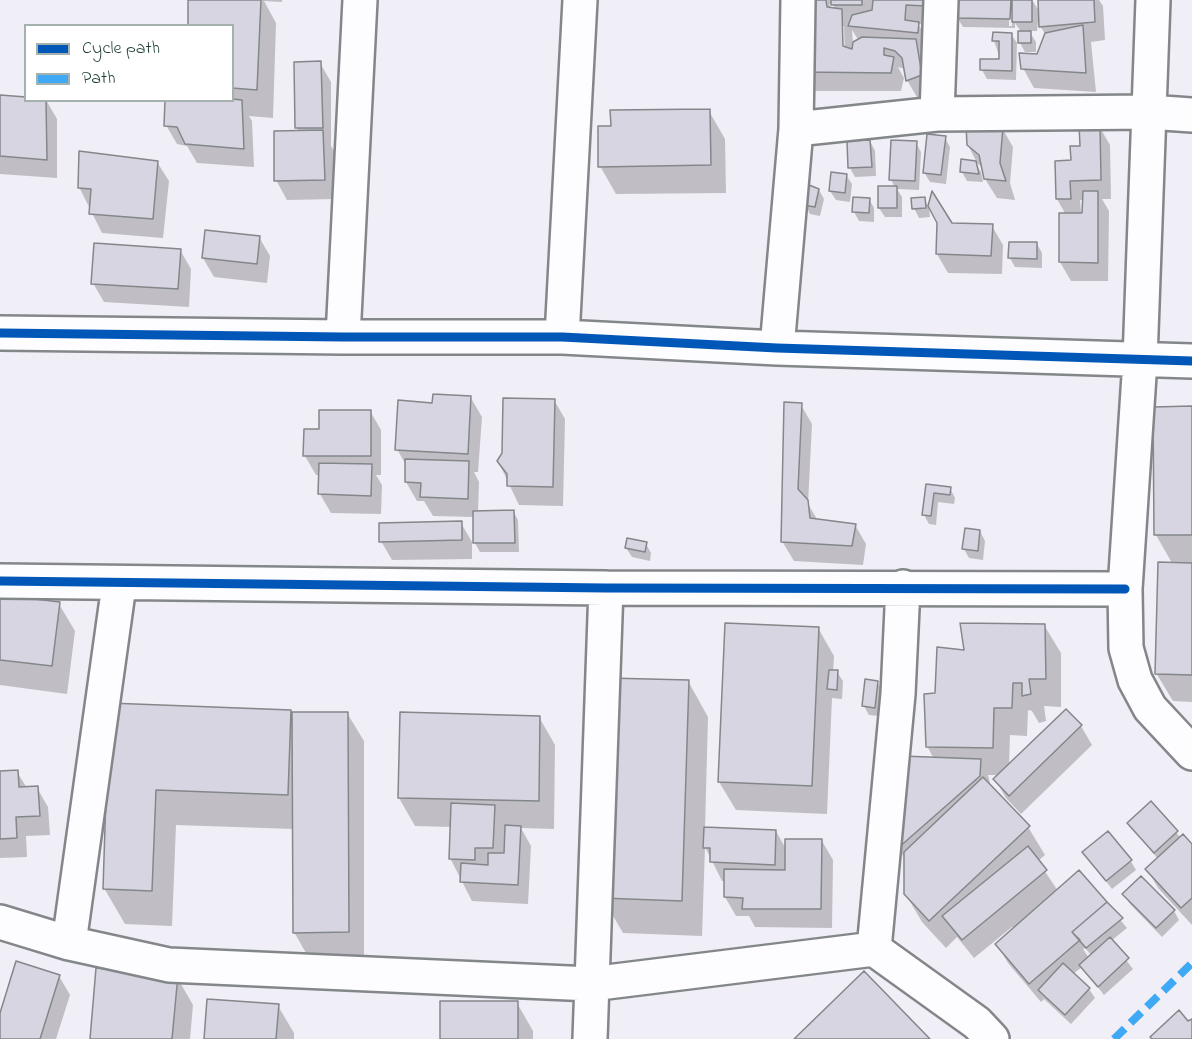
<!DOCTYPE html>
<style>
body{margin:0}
#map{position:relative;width:1192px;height:1039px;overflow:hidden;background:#f0eef6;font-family:"Indie Flower",sans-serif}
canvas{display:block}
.legend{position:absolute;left:24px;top:24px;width:210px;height:78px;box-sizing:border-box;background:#fff;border:2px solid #a5b1ae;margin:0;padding:8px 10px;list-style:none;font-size:18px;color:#1f3d34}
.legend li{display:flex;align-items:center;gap:12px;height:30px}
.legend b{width:30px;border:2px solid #a5b1ae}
</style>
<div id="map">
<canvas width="1192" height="1039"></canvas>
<ul class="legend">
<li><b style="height:8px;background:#0057b8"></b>Cycle path</li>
<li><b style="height:8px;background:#3fa9f5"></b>Path</li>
</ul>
</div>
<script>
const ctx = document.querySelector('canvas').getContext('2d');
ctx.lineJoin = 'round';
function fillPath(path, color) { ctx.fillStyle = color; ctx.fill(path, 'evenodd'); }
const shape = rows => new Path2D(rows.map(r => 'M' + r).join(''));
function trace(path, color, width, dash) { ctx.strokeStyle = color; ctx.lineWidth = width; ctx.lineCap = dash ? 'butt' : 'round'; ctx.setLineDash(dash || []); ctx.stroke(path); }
fillPath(shape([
 [190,0,282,0,282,2,264,1,276,23,273,118,249,116,252,121,254,167,197,163,187,146,177,144,166,125,232,100,232,26],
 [815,0,930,0,935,24,918,24,929,42,928,52,921,51,926,60,932,94,918,99,907,80,905,69,898,67,904,78,901,91,815,91,804,72],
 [829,4,833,4,835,9,832,9],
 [841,26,844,26,845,54,842,54],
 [852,30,859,41,853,44],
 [958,0,1032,0,1039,11,1037,31,1029,31,1036,42,1036,52,1025,52,1020,43,1020,30,1015,23,1015,28,963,27,957,17],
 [1009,9,1012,9,1012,26,1009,26],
 [1040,0,1099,0,1103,6,1105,40,1091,42,1096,92,1034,88,1023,68,1035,61,1046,35,1040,26],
 [1011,34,1017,43,1016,80,987,79,982,70,1001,61,994,41],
 [320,63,331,82,331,146,334,151,335,199,287,200,276,180,299,132,297,128],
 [0,97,46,100,57,119,57,178,0,174],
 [709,111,725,139,726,193,616,194,600,166,612,127],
 [1099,126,1110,145,1111,199,1102,199,1109,211,1108,281,1071,281,1060,262,1066,215,1057,199,1072,162],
 [1080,200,1084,200,1084,213,1081,213],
 [1002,128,1013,147,1010,183,1015,200,997,198,985,179,983,168,977,163,968,145],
 [945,138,950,147,946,184,930,182,924,172],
 [870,141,875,151,876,176,855,177,850,168,849,142],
 [916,143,921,152,919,190,897,189,902,197,902,217,885,217,879,208,895,187,891,180],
 [157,162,169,181,163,238,102,233,79,187],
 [975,163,981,172,983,182,967,181,962,172],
 [846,175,852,184,850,202,836,200,830,191],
 [819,190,824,199,820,216,810,214,805,204],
 [924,198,929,207,930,217,919,218,914,208],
 [869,199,874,208,874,222,859,221,854,212],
 [951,225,992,226,1003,245,1002,274,948,273,937,254],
 [259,237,270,256,267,283,214,277,203,258],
 [1037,244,1042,253,1042,268,1015,267,1010,258],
 [180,250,191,269,189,307,104,302,93,283],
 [471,398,482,417,478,472,474,472,479,482,478,512,513,511,518,520,519,552,480,552,475,543,475,517,433,516,424,501,417,501,406,482,407,467,397,449,434,404],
 [554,400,565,419,563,506,519,505,498,461],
 [801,405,812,424,808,504,818,521,855,525,866,544,863,565,794,561,782,541],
 [1192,408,1192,702,1173,701,1156,673,1172,563,1156,535],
 [370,411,381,430,381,475,376,475,382,485,381,514,331,513,320,494,320,475,316,475,305,456,321,430],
 [927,486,950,488,955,498,954,504,938,502,936,525,929,524,924,515],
 [461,523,472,542,472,559,392,560,381,541],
 [980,531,985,541,983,560,969,558,964,549],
 [646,544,651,553,650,561,632,557,626,548],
 [0,596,59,604,75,631,67,694,0,685],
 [1044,625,1061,653,1061,707,1044,706,1046,721,1039,723,1032,711,1028,710,1027,736,1010,735,1009,766,1066,711,1081,726,1092,745,1021,814,1006,798,995,779,1000,775,988,775,991,787,1028,827,1045,855,1038,861,1058,891,1106,903,1127,928,1111,941,1133,969,1104,995,1082,967,1073,974,1089,989,1095,998,1071,1024,1044,999,1041,1002,1008,963,997,944,1014,929,1012,927,974,958,957,937,946,948,922,922,905,893,905,859,899,849,934,759,927,746,936,694,965,652],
 [1085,948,1092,956,1089,958,1083,949],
 [818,628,834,656,833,672,837,672,843,681,842,699,832,698,827,814,736,810,719,782],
 [688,681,708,717,705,829,776,831,786,849,822,841,833,860,832,928,755,927,749,916,736,916,725,897,725,881,722,881,705,847,702,936,623,933,602,897],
 [877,682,883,692,879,716,869,715,864,706],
 [111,704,290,711,292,714,347,713,364,741,364,960,310,960,294,932,294,829,176,825,172,926,125,924,104,888],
 [401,714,539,717,555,745,554,829,521,828,531,846,528,904,472,901,450,858,451,827,415,826,399,798],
 [0,772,17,772,27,788,37,788,48,807,50,835,26,836,27,857,0,858],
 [1151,804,1181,838,1192,847,1192,925,1158,888,1147,869,1158,859,1129,824],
 [1084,853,1130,860,1136,870,1112,889],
 [1141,878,1174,911,1179,920,1162,937,1130,904,1124,894],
 [59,976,70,995,56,1039,0,1039,0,1018],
 [177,977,193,1005,190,1039,91,1039],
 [517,1003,533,1031,533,1039,441,1039],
 [278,1006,294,1033,294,1039,206,1039]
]), '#0003');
const building = shape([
 [188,0,261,0,257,90,232,88,232,26,188,26,188,0],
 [814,0,826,0,827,7,842,9,843,46,852,49,853,42,862,37,916,39,922,75,906,81,902,58,895,51,884,48,884,55,894,57,891,73,802,72,814,0],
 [831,0,862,0,862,5,831,5,831,0],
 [873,0,925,0,925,6,906,5,905,20,919,22,918,33,848,26,852,15,872,10,873,0],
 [956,0,1011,0,1010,19,956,18,956,0],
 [1012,0,1032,0,1032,22,1012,22,1012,0],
 [1038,0,1094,0,1095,22,1039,27,1038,0],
 [1083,25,1086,73,1021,69,1019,53,1037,54,1045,33,1083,25],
 [1018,31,1031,31,1031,43,1018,43,1018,31],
 [993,32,1012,33,1012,71,980,70,980,59,999,59,999,41,992,41,993,32],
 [321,61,323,128,295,128,294,62,321,61],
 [0,95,26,97,26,100,46,100,47,160,0,156,0,95],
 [232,99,242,100,244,149,185,144,177,127,164,126,165,100,232,99],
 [710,109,711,165,598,167,598,126,611,126,610,110,710,109],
 [1100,124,1101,180,1070,181,1071,199,1056,199,1055,161,1071,160,1070,146,1080,146,1079,125,1100,124],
 [966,126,1003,127,1000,163,1006,181,984,179,979,155,967,145,966,126],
 [323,130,325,180,274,181,274,131,323,130],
 [927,134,946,136,941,175,923,173,927,134],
 [870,140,872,167,848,168,847,141,870,140],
 [891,140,917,141,915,181,889,180,891,140],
 [79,151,158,161,153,219,89,214,91,189,78,188,79,151],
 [961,159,976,161,979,174,960,172,961,159],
 [831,172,847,174,845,193,829,191,831,172],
 [809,185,819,189,815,207,803,205,809,185],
 [878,186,897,186,897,208,878,208,878,186],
 [932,191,952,223,993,224,991,256,936,254,937,223,928,206,932,191],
 [1083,191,1098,191,1098,263,1059,262,1059,213,1082,213,1083,191],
 [853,197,870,198,869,213,852,212,853,197],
 [925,197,926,208,912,209,911,198,925,197],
 [205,230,260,236,257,264,202,258,205,230],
 [1009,242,1037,242,1037,259,1008,258,1009,242],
 [94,243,181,249,178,289,91,284,94,243],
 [433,394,471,396,468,454,395,450,398,400,432,403,433,394],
 [503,398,555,399,553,487,507,486,507,474,497,461,502,453,503,398],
 [784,402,802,403,798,489,808,500,810,518,856,524,852,546,781,542,784,402],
 [1192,406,1192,535,1154,535,1153,407,1192,406],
 [319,410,371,410,371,456,303,456,304,429,319,429,319,410],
 [405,459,469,461,468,499,420,497,421,483,405,482,405,459],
 [319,463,372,464,371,496,318,494,319,463],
 [926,484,951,487,950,495,934,493,931,516,922,515,926,484],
 [514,510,515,543,473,543,473,511,514,510],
 [462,521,462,540,379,542,379,523,462,521],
 [965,528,980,530,978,551,962,549,965,528],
 [627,538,647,542,645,552,625,548,627,538],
 [1158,562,1192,563,1192,675,1155,674,1158,562],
 [0,595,60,602,52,666,0,660,0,595],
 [725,623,819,627,812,786,718,782,725,623],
 [960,623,1045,624,1046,679,1029,679,1031,694,1022,696,1022,683,1013,683,1012,708,994,708,993,748,926,747,924,694,935,693,937,647,964,650,960,623],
 [829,670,838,670,837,690,827,689,829,670],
 [608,678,689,680,682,901,601,898,608,678],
 [865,679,878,681,875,708,862,706,865,679],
 [109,703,291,710,288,795,156,790,152,891,103,889,109,703],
 [1066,709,1082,725,1009,796,993,779,1066,709],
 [292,712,348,712,349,932,293,933,292,712],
 [400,712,540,716,539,801,398,798,400,712],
 [902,756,981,759,980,776,897,849,902,756],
 [18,770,19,787,38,786,40,816,16,817,17,838,0,839,0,771,18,770],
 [983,777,1030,826,929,921,904,894,904,852,983,777],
 [1151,801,1178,831,1154,853,1127,823,1151,801],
 [451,803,495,805,493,848,475,848,475,860,449,859,451,803],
 [505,825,521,826,518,885,460,882,461,863,488,865,488,853,504,853,505,825],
 [704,827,776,830,775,865,710,862,710,848,703,848,704,827],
 [1108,831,1132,860,1106,881,1082,852,1108,831],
 [1183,834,1192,844,1192,898,1181,908,1145,869,1183,834],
 [785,839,822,839,821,909,742,909,743,898,724,897,724,869,785,870,785,839],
 [1028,846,1047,870,962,940,942,916,1028,846],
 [1079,870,1107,902,1072,932,1080,940,1029,984,995,944,1079,870],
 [1141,876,1175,910,1156,928,1122,894,1141,876],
 [1107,902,1123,918,1086,948,1072,932,1107,902],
 [1110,937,1129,958,1098,987,1079,965,1110,937],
 [16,961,60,975,40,1039,0,1039,0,1013,16,961],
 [1063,963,1090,988,1065,1015,1038,990,1063,963],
 [96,968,178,975,172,1039,90,1039,96,968],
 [864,971,930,1039,794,1039,864,971],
 [207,999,279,1004,276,1039,204,1039,207,999],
 [440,1001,518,1001,518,1039,440,1039,440,1001],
 [1179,1010,1188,1021,1192,1019,1192,1039,1152,1039,1150,1037,1179,1010]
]);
fillPath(building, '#d6d5e1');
trace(building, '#838789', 1.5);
const minor = shape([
 [1153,0,1140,360,1125,589,1126,648,1135,680,1150,708,1192,753],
 [937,114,941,0],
 [796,129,937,114,1149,112,1192,115],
 [0,333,343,337,562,337,777,348,1192,361],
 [343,337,360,0],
 [562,337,580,0],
 [777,348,796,129,798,0],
 [0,581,606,588,1125,589],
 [903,587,898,694,874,949,977,1023,992,1039],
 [0,922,69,943,169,965,591,984,874,949],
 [69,943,119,585],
 [590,1039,606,588]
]);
trace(minor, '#838789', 38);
trace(minor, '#fdfcfe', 33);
trace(shape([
 [1114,1039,1192,963]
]), '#3fa9f5', 8, [15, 8]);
trace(shape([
 [0,333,343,337,562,337,777,348,1192,361],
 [0,581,606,588,1125,589]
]), '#0057b8', 9);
</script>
